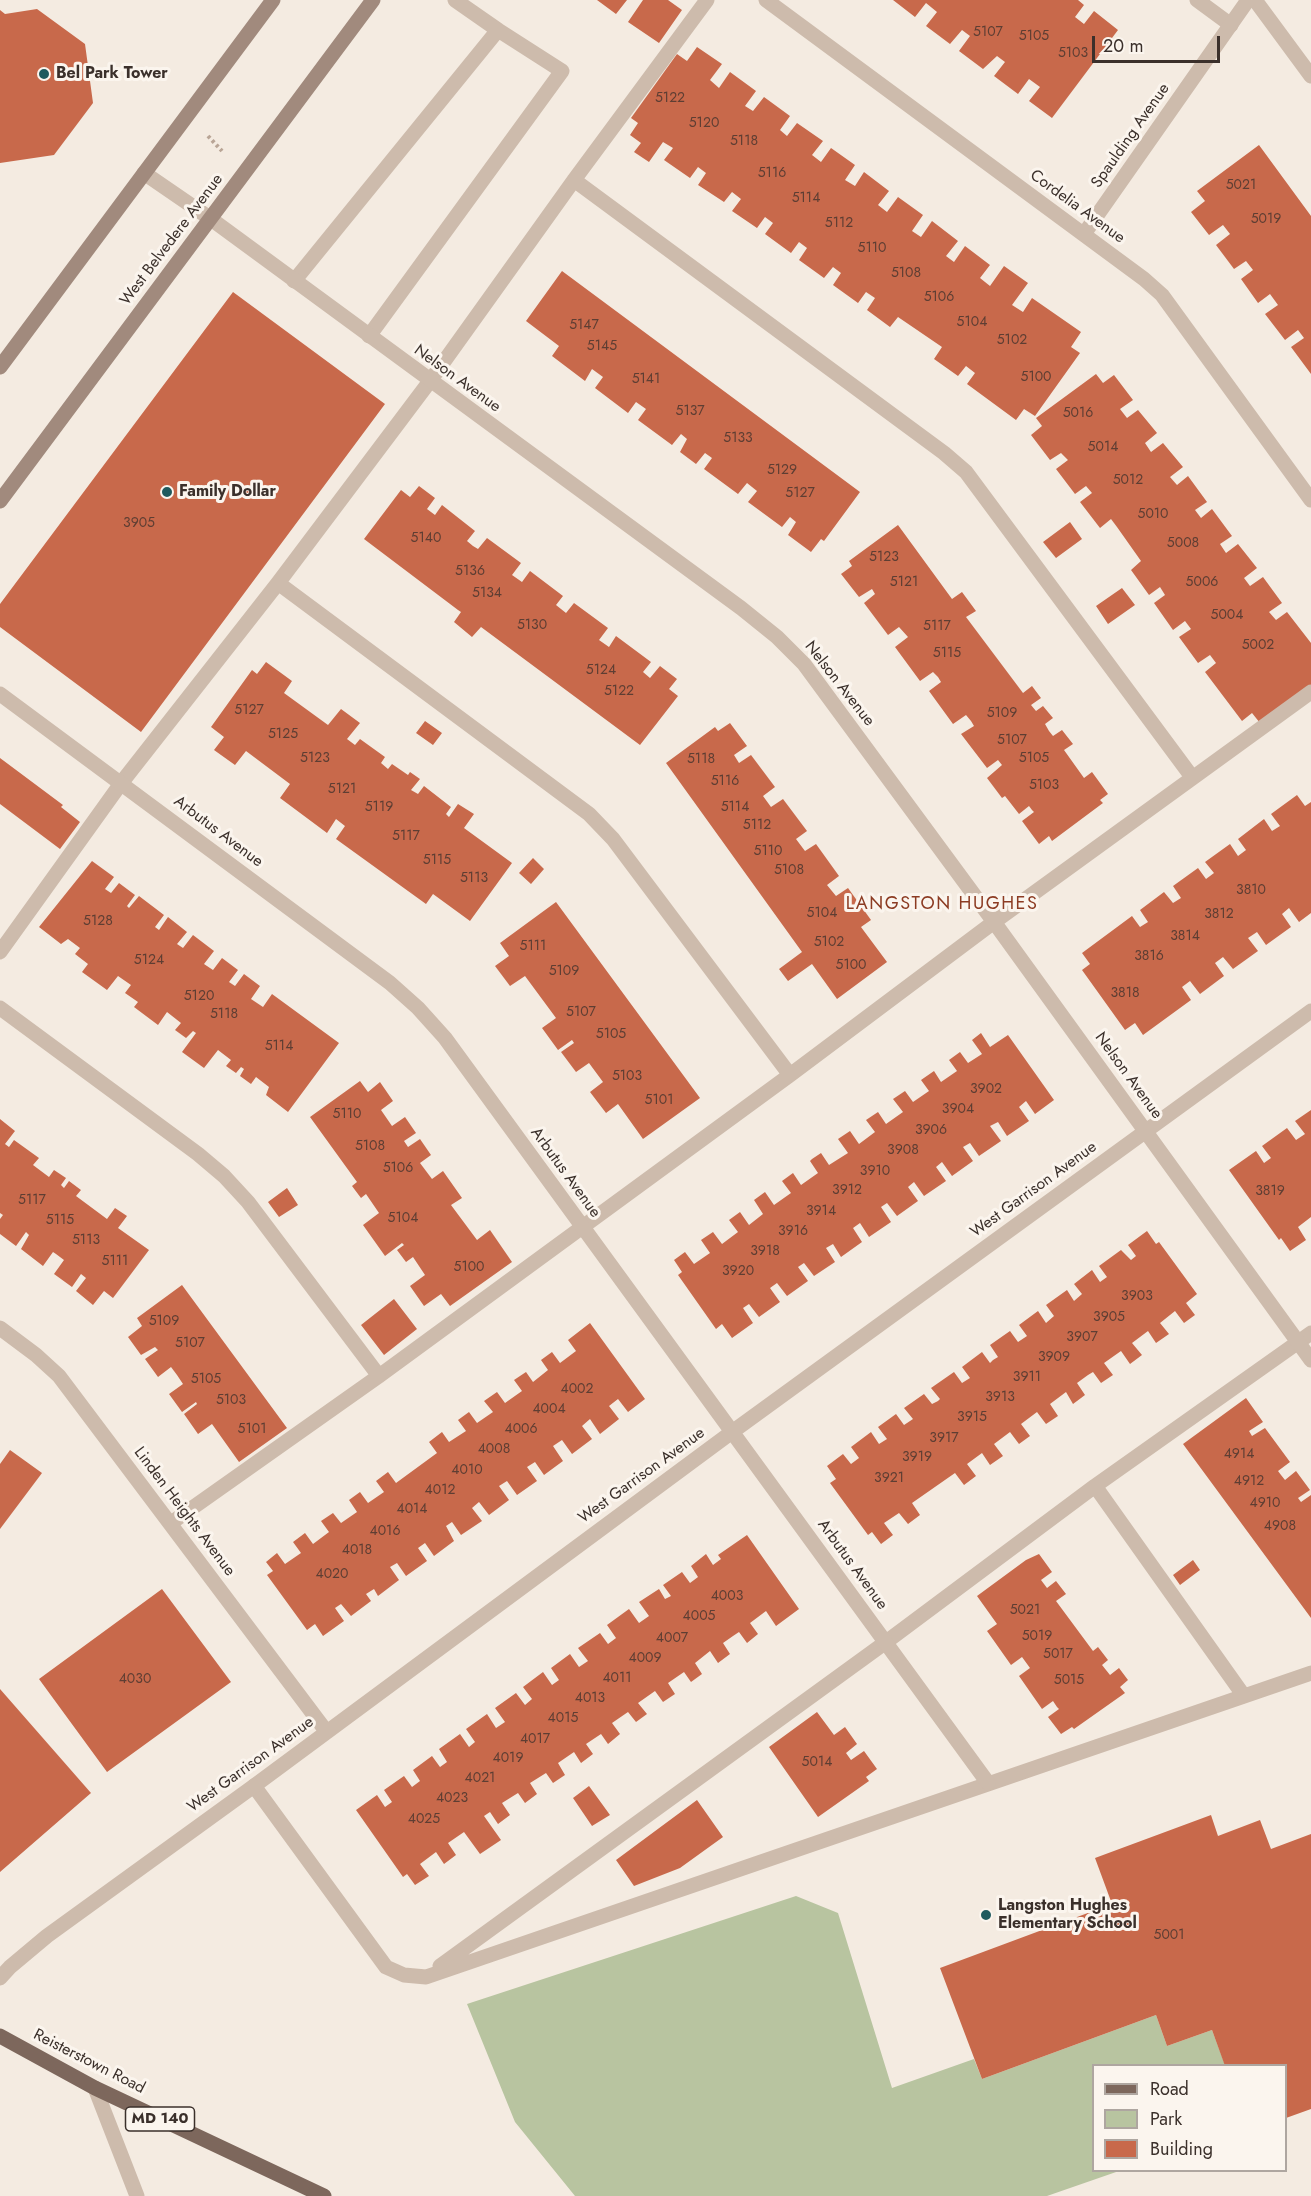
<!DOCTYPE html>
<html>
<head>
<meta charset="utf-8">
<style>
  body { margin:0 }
  #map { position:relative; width:1311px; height:2196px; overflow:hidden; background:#f4ebe1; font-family:Jost,sans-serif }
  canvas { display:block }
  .legend { position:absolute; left:1092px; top:2064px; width:195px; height:108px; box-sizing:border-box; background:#fbf5ee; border:2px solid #aea6a0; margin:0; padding:8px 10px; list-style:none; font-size:18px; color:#3b302b }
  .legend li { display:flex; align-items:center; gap:12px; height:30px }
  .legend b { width:30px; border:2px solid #aea6a0 }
  .scale { position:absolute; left:1092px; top:36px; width:128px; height:27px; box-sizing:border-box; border:3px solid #3b302b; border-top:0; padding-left:8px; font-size:18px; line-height:21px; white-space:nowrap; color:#3b302b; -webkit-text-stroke:4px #fbf5ee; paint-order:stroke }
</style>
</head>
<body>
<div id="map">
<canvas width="1311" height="2196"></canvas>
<ul class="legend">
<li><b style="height:8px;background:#7d675c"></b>Road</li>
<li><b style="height:16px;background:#b8c4a0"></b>Park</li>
<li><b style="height:16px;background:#c8694b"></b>Building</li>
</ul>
<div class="scale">20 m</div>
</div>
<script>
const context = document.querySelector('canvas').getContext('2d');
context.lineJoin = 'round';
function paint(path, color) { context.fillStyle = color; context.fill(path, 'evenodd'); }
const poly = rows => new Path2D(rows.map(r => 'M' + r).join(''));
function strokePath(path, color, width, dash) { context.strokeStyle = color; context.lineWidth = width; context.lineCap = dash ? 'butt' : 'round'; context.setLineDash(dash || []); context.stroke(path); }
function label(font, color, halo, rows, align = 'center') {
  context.font = font + ' Jost,sans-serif'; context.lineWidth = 6; context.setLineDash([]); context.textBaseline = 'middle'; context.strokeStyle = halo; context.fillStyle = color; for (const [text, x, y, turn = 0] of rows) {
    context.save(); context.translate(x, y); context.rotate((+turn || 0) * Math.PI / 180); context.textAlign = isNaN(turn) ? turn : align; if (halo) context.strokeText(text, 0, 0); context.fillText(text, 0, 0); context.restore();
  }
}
paint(poly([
  [796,1896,838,1913,892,2088,974,2059,982,2079,1156,2015,1167,2046,1212,2030,1225,2065,1094,2066,1094,2170,1119,2171,1047,2196,575,2196,515,2122,467,2004]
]), '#b8c4a0');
paint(poly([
  [597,0,627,0,616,14],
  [643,0,668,0,682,10,659,43,628,22],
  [893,0,1078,0,1084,5,1075,17,1084,24,1094,11,1118,30,1052,118,1029,101,1040,87,1029,79,1018,94,994,76,1005,62,997,56,983,69,959,51,970,36,962,30,950,44,926,26,937,12,926,3,915,17],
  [37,9,85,44,93,103,54,155,0,163,0,10,5,14],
  [697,47,722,64,710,80,719,88,730,72,756,91,745,106,753,111,764,97,790,116,780,130,787,136,797,123,823,141,812,155,821,162,831,148,855,165,845,180,855,186,864,172,889,191,878,205,887,212,898,197,923,215,912,231,921,237,932,221,958,241,946,256,954,262,965,246,990,265,980,278,990,286,1004,266,1028,283,1012,305,1023,312,1032,298,1081,332,1071,347,1080,353,1035,416,1024,409,1016,420,967,384,975,373,966,366,958,376,934,359,942,347,898,317,890,327,867,310,875,298,866,292,858,303,833,285,841,273,833,267,824,278,799,260,807,248,799,242,791,253,765,234,773,223,765,217,757,228,732,211,741,199,732,192,724,202,698,185,706,173,698,167,690,178,664,160,673,148,663,142,649,162,634,152,641,143,630,135,638,123,631,118,677,54,687,61],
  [1259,145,1311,216,1311,374,1291,347,1304,338,1298,330,1285,340,1265,314,1278,305,1270,294,1258,303,1241,279,1253,270,1246,261,1234,269,1216,245,1230,234,1223,225,1209,235,1191,212,1205,201,1197,191],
  [562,271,860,492,824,541,821,539,811,552,788,535,796,522,790,517,782,527,748,502,757,491,747,483,738,494,704,469,712,458,705,453,696,464,680,452,687,439,681,434,672,445,638,420,646,409,636,402,628,413,595,388,603,377,592,369,585,381,552,356,559,346,526,321],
  [233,292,385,404,141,732,0,627,0,604],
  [1096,374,1103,383,1114,375,1133,400,1120,409,1127,418,1138,410,1157,433,1145,443,1151,452,1163,443,1183,467,1170,477,1177,485,1188,476,1207,502,1195,510,1201,518,1212,509,1232,536,1220,544,1226,553,1238,544,1257,568,1244,578,1250,586,1263,577,1282,603,1269,612,1276,620,1287,612,1311,643,1311,685,1260,723,1252,713,1242,721,1205,672,1216,663,1210,655,1198,663,1179,637,1191,629,1185,621,1173,630,1154,603,1165,595,1160,587,1149,595,1131,570,1141,561,1117,527,1111,519,1100,528,1080,502,1092,493,1086,486,1075,494,1056,469,1068,460,1061,453,1050,460,1031,435,1042,426,1036,418],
  [419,486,435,498,427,509,435,515,442,505,475,531,467,541,473,546,478,549,487,538,521,563,512,575,522,582,530,571,563,596,556,605,566,613,574,603,608,628,599,640,609,647,616,636,651,662,643,672,650,678,660,666,677,679,669,689,678,696,640,745,481,627,472,637,454,622,461,612,458,610,364,539,401,490,410,497],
  [1070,522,1082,539,1056,558,1043,542],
  [898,525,952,599,962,592,976,611,966,617,1023,693,1032,686,1041,698,1031,705,1036,711,1043,706,1053,718,1045,724,1049,731,1053,736,1062,730,1073,744,1064,750,1084,778,1092,772,1108,794,1100,800,1103,803,1052,841,1049,836,1039,844,1022,821,1034,812,1032,810,1029,806,1019,814,1005,796,1002,798,987,778,1002,765,998,760,987,768,961,734,974,726,971,721,966,715,953,724,929,691,941,682,938,677,933,672,920,681,895,647,908,637,899,627,888,635,864,603,875,594,872,589,859,597,841,574,852,566,849,561],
  [1122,588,1135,605,1108,624,1096,606],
  [266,662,292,681,284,693,328,725,341,709,360,723,347,739,355,745,360,739,385,757,381,763,388,769,392,764,408,775,410,772,420,779,411,790,418,794,424,786,451,807,446,814,449,817,458,804,474,814,464,828,512,863,470,921,433,894,426,904,336,839,345,826,336,819,327,833,280,798,290,784,246,751,235,765,214,750,224,737,211,727,252,670,257,674],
  [425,721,442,733,433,745,416,733],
  [730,723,747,746,734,755,739,763,751,755,775,787,763,796,771,807,783,799,807,831,796,839,805,851,816,844,839,876,827,885,836,896,848,888,871,920,861,927,887,962,837,999,812,964,788,981,779,969,802,952,666,763,715,727,718,731],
  [0,758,63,805,61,807,80,822,60,849,0,804],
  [1297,795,1305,806,1311,802,1311,913,1299,922,1289,908,1282,914,1291,927,1266,945,1257,932,1248,938,1258,951,1233,969,1223,957,1215,963,1224,976,1200,994,1190,981,1182,987,1191,1000,1143,1035,1135,1023,1125,1030,1082,970,1090,964,1082,953,1132,916,1140,927,1148,922,1140,910,1164,892,1173,903,1181,898,1173,886,1198,868,1206,879,1214,873,1205,862,1230,844,1238,856,1246,850,1238,839,1264,819,1272,831,1280,826,1271,814],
  [533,858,544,869,531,884,519,873],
  [92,861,114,877,105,889,111,893,119,883,135,895,127,906,129,908,139,896,164,915,155,927,159,930,168,917,187,932,177,944,183,948,193,935,214,951,204,964,213,970,222,958,238,970,229,982,235,986,244,974,260,986,251,999,263,1007,272,994,339,1043,288,1112,266,1095,269,1087,256,1077,251,1084,240,1076,244,1069,241,1067,236,1073,226,1066,231,1060,218,1050,204,1068,182,1052,196,1033,193,1031,186,1038,175,1030,181,1023,167,1012,158,1025,134,1007,138,1002,125,993,131,985,118,976,107,990,82,972,88,964,75,954,80,948,68,939,61,944,39,927],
  [556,902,700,1098,643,1139,618,1104,606,1113,590,1092,603,1082,589,1063,576,1072,561,1052,574,1043,572,1040,558,1050,542,1028,556,1018,525,976,510,986,495,966,509,956,500,943],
  [981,1033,990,1047,1008,1035,1054,1100,1035,1114,1026,1101,1019,1107,1029,1121,1007,1136,998,1122,990,1126,1001,1141,979,1156,970,1143,963,1147,973,1161,952,1176,942,1162,936,1167,946,1181,924,1196,914,1182,908,1187,918,1201,897,1216,887,1203,881,1207,891,1222,869,1237,860,1223,853,1228,862,1242,841,1257,833,1244,826,1248,835,1262,814,1276,804,1263,798,1267,808,1281,787,1296,777,1283,770,1288,780,1302,759,1317,749,1304,743,1308,753,1323,732,1338,722,1324,716,1329,678,1275,682,1272,674,1260,685,1252,694,1264,710,1253,701,1240,713,1232,722,1244,738,1232,729,1220,740,1212,749,1225,763,1214,754,1200,765,1192,774,1205,791,1193,782,1181,793,1173,801,1185,818,1173,810,1161,812,1159,821,1153,829,1165,848,1153,838,1139,850,1131,859,1144,875,1132,866,1120,878,1112,886,1124,903,1112,893,1099,905,1091,913,1102,929,1091,921,1080,934,1071,941,1082,957,1071,949,1060,960,1052,968,1063,982,1054,972,1040],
  [360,1081,368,1092,380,1082,393,1101,381,1110,392,1126,405,1117,416,1133,404,1141,408,1147,420,1139,431,1155,420,1163,432,1179,443,1171,462,1198,451,1205,477,1240,490,1230,512,1262,450,1306,441,1294,424,1306,410,1286,425,1275,413,1257,406,1262,397,1250,404,1245,402,1243,385,1256,363,1225,379,1213,366,1194,361,1198,352,1186,357,1182,310,1117],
  [1311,1110,1311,1217,1298,1227,1306,1240,1290,1251,1281,1238,1279,1240,1229,1170,1256,1151,1264,1163,1271,1158,1262,1146,1287,1128,1296,1140,1305,1134,1295,1121],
  [0,1119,15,1131,5,1144,9,1147,14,1140,39,1158,33,1165,49,1177,54,1170,66,1178,61,1185,64,1188,69,1181,81,1190,76,1196,107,1219,115,1208,127,1216,118,1228,149,1250,113,1298,104,1291,93,1305,76,1291,86,1278,81,1274,72,1287,54,1274,64,1260,56,1254,53,1252,43,1266,21,1249,29,1235,26,1232,16,1246,0,1234,0,1219,3,1215,0,1213],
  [287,1188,298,1205,279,1217,268,1202],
  [1147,1231,1156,1244,1159,1242,1197,1294,1186,1303,1195,1315,1184,1323,1175,1311,1160,1323,1169,1334,1156,1343,1148,1331,1132,1343,1142,1355,1130,1364,1121,1351,1104,1363,1113,1375,1101,1383,1093,1372,1088,1375,1077,1383,1085,1395,1073,1404,1066,1392,1050,1404,1058,1416,1046,1424,1037,1412,1021,1424,1030,1436,1019,1444,1010,1432,994,1444,1003,1456,990,1465,982,1453,967,1464,976,1476,964,1485,955,1473,912,1503,920,1515,908,1524,899,1513,884,1523,893,1535,881,1544,872,1532,868,1535,830,1483,836,1479,827,1466,843,1454,851,1464,859,1458,851,1447,871,1432,879,1444,887,1439,878,1427,896,1414,904,1425,913,1419,904,1408,924,1394,932,1404,938,1401,940,1399,931,1388,954,1372,962,1383,970,1378,962,1367,982,1352,990,1363,993,1360,998,1357,990,1345,1010,1331,1018,1342,1027,1336,1019,1325,1038,1311,1046,1323,1054,1316,1046,1305,1067,1290,1074,1301,1082,1294,1074,1284,1092,1270,1100,1282,1107,1277,1099,1266,1121,1250,1131,1260,1136,1256,1128,1245],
  [182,1285,287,1428,239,1462,212,1424,198,1434,184,1414,197,1404,196,1402,182,1412,169,1394,183,1384,177,1375,171,1367,158,1377,145,1359,158,1350,155,1347,141,1355,128,1337,142,1326,137,1318],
  [394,1299,417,1329,384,1355,361,1325],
  [590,1323,645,1399,628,1412,618,1399,609,1406,619,1419,600,1434,590,1419,582,1426,592,1439,572,1454,562,1440,553,1446,563,1461,544,1475,535,1462,527,1467,537,1481,517,1495,507,1481,499,1486,509,1500,489,1515,479,1502,472,1508,482,1521,461,1535,452,1522,446,1526,454,1541,434,1556,425,1543,418,1548,427,1561,406,1576,397,1563,390,1567,399,1580,378,1596,374,1589,366,1594,371,1601,351,1616,341,1604,335,1608,344,1621,323,1636,315,1624,307,1630,267,1575,273,1571,266,1562,277,1553,285,1564,301,1553,293,1542,305,1533,313,1544,329,1532,321,1521,333,1513,341,1523,357,1512,349,1500,360,1492,368,1503,384,1492,376,1481,388,1472,396,1483,437,1453,429,1442,442,1432,449,1442,466,1431,458,1420,469,1412,477,1423,493,1412,484,1401,497,1392,505,1403,522,1391,514,1380,526,1372,533,1382,548,1370,541,1360,552,1352,560,1363,576,1351,568,1340],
  [1246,1398,1263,1422,1249,1431,1252,1436,1265,1428,1290,1462,1278,1471,1281,1475,1285,1480,1296,1471,1310,1490,1298,1498,1301,1502,1311,1495,1311,1618,1183,1444],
  [10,1450,42,1473,0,1529,0,1464],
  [747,1535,799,1609,776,1626,766,1611,750,1623,758,1634,747,1643,739,1632,733,1636,723,1643,730,1654,718,1663,710,1651,695,1663,702,1674,691,1682,684,1672,668,1683,675,1694,663,1702,655,1691,638,1703,647,1714,636,1722,628,1712,612,1723,620,1734,608,1744,601,1734,586,1744,593,1754,581,1763,574,1752,558,1763,565,1775,553,1783,546,1773,530,1783,537,1794,525,1803,518,1793,502,1803,510,1815,498,1824,490,1812,484,1816,501,1840,480,1854,464,1832,448,1843,456,1855,444,1864,436,1852,420,1864,429,1876,415,1885,407,1874,403,1877,356,1810,377,1795,385,1807,392,1802,384,1790,404,1776,412,1787,420,1781,413,1770,432,1756,440,1767,447,1762,439,1749,460,1734,469,1747,475,1742,466,1729,487,1714,496,1728,505,1722,495,1708,516,1693,525,1705,532,1699,523,1687,543,1672,552,1685,559,1680,551,1668,570,1654,579,1667,588,1661,578,1648,600,1633,608,1644,616,1638,607,1625,629,1609,639,1623,649,1616,639,1602,659,1589,665,1599,671,1596,663,1585,682,1572,690,1583,698,1577,691,1566,706,1554,713,1565,721,1559,718,1555],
  [1039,1554,1052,1572,1041,1580,1047,1588,1056,1581,1066,1594,1056,1601,1093,1651,1098,1647,1108,1660,1102,1665,1110,1675,1119,1668,1128,1680,1120,1687,1125,1693,1074,1729,1072,1727,1061,1734,1048,1717,1059,1709,1057,1707,1053,1701,1042,1709,1019,1676,1030,1668,1022,1657,1011,1665,987,1631,997,1624,977,1596,1026,1560],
  [1193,1560,1200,1570,1180,1585,1173,1575],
  [162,1589,231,1682,107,1772,39,1679],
  [0,1689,91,1793,0,1872],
  [817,1712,834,1735,845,1727,857,1744,846,1753,851,1760,864,1751,877,1769,866,1777,869,1781,818,1817,769,1747],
  [589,1786,610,1815,592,1826,573,1798],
  [697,1800,723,1837,680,1868,634,1886,616,1860],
  [1211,1815,1218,1836,1260,1820,1271,1849,1311,1834,1311,2109,1286,2118,1286,2066,1225,2066,1212,2030,1167,2046,1156,2015,982,2079,940,1968,1112,1904,1095,1858]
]), '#c8694b');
strokePath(poly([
  [208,136,222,151]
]), '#b9a596', 4, [3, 3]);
strokePath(poly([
  [1197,0,1231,25],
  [1255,0,1311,76],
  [574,180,944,453,966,472,1192,777],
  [294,281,498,30,455,0],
  [369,336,562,71,498,30],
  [278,583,589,814,613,839,790,1075],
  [0,952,122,782,278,583,430,381,574,180,707,0],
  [0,1008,198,1154,224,1176,248,1202,379,1376],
  [1095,1486,1244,1696],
  [171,1523,379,1376,790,1075,994,922,1311,692],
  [254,1786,386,1967,404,1975,426,1977,1311,1673],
  [440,1966,886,1642,1095,1486,1311,1333],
  [95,2088,137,2196]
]), '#cdbbac', 15);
strokePath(poly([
  [766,0,1144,279,1162,295,1311,500],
  [144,173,211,219,741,608,777,637,804,664,994,922,1311,1360],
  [1084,234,1248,0],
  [0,694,390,983,418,1008,445,1038,988,1783],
  [0,1328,36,1355,59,1376,326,1731],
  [0,1978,10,1967,47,1936,254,1786,732,1432,1311,1011]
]), '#cdbbac', 15);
strokePath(poly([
  [0,367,273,0],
  [0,501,373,0]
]), '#a18a7d', 15);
strokePath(poly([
  [0,2036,95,2088,324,2196]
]), '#7d675c', 15);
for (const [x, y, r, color] of [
  [44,74,6,"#1f5a5e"],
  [167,492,6,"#1f5a5e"],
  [986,1915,6,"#1f5a5e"]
]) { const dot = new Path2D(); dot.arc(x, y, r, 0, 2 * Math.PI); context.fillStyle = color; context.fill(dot); strokePath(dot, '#fbf5ee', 2); }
label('14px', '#5e3e33', null, [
  ["5107",988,33],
  ["5105",1034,37],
  ["5103",1073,54],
  ["5122",670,99],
  ["5120",704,124],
  ["5118",744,142],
  ["5116",772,174],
  ["5021",1241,186],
  ["5114",806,199],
  ["5019",1266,220],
  ["5112",839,224],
  ["5110",872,249],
  ["5108",906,274],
  ["5106",939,298],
  ["5104",972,323],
  ["5147",584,326],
  ["5102",1012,341],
  ["5145",602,347],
  ["5100",1036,378],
  ["5141",646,380],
  ["5137",690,412],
  ["5016",1078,414],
  ["5133",738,439],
  ["5014",1103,448],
  ["5129",782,471],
  ["5012",1128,481],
  ["5127",800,494],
  ["5010",1153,515],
  ["3905",139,524],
  ["5140",426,539],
  ["5008",1183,544],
  ["5123",884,558],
  ["5136",470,572],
  ["5121",904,583],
  ["5006",1202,583],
  ["5134",487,594],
  ["5004",1227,616],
  ["5130",532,626],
  ["5117",937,627],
  ["5002",1258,646],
  ["5115",947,654],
  ["5124",601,671],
  ["5122",619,692],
  ["5127",249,711],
  ["5109",1002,714],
  ["5125",283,735],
  ["5107",1012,741],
  ["5123",315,759],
  ["5105",1034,759],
  ["5118",701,760],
  ["5116",725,782],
  ["5103",1044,786],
  ["5121",342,790],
  ["5119",379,808],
  ["5114",735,808],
  ["5112",757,826],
  ["5117",406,837],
  ["5110",768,852],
  ["5115",437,861],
  ["5108",789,871],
  ["5113",474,879],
  ["3810",1251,891],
  ["5104",822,914],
  ["3812",1219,915],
  ["5128",98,922],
  ["3814",1185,937],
  ["5102",829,943],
  ["5111",533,947],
  ["3816",1149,957],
  ["5124",149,961],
  ["5100",851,966],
  ["5109",564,972],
  ["3818",1125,994],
  ["5120",199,997],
  ["5107",581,1013],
  ["5118",224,1015],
  ["5105",611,1035],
  ["5114",279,1047],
  ["5103",627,1077],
  ["3902",986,1090],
  ["5101",659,1101],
  ["3904",958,1110],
  ["5110",347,1115],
  ["3906",931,1131],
  ["5108",370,1147],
  ["3908",903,1151],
  ["5106",398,1169],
  ["3910",875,1172],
  ["3912",847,1191],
  ["3819",1270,1192],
  ["5117",32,1201],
  ["3914",821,1212],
  ["5104",403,1219],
  ["5115",60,1221],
  ["3916",793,1232],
  ["5113",86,1241],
  ["3918",765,1252],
  ["5111",115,1262],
  ["5100",469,1268],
  ["3920",738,1272],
  ["3903",1137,1297],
  ["3905",1109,1318],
  ["5109",164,1322],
  ["3907",1082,1338],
  ["5107",190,1344],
  ["3909",1054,1358],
  ["3911",1027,1378],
  ["5105",206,1380],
  ["4002",577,1390],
  ["3913",1000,1398],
  ["5103",231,1401],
  ["4004",549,1410],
  ["3915",972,1418],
  ["5101",252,1430],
  ["4006",521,1430],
  ["3917",944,1439],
  ["4008",494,1450],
  ["4914",1239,1455],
  ["3919",917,1458],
  ["4010",467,1471],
  ["3921",889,1479],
  ["4912",1249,1482],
  ["4012",440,1491],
  ["4910",1265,1504],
  ["4014",412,1510],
  ["4908",1280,1527],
  ["4016",385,1532],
  ["4018",357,1551],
  ["4020",332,1575],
  ["4003",727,1597],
  ["5021",1025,1611],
  ["4005",699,1617],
  ["5019",1037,1637],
  ["4007",672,1639],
  ["5017",1058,1655],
  ["4009",645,1659],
  ["4011",617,1679],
  ["4030",135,1680],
  ["5015",1069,1681],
  ["4013",590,1699],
  ["4015",563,1719],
  ["4017",535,1740],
  ["4019",508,1759],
  ["5014",817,1763],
  ["4021",480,1779],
  ["4023",452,1799],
  ["4025",424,1820],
  ["5001",1169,1936]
]);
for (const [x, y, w] of [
  [160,2119,69]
]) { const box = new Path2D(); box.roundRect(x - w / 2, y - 12, w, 24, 4.5); context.fillStyle = '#fbf5ee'; context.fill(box); strokePath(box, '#3b302b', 1.5); }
label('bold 15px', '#3b302b', null, [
  ["MD 140",160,2119]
]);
label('bold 16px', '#3b302b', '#fbf5ee', [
  ["Bel Park Tower",56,74],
  ["Family Dollar",179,492],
  ["Langston Hughes",998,1906],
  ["Elementary School",998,1924]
], 'left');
label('16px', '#3b302b', '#fbf5ee', [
  ["Spaulding Avenue",1131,136,-55],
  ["Cordelia Avenue",1077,207,36],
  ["West Belvedere Avenue",172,240,-53],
  ["Nelson Avenue",457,379,36],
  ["Nelson Avenue",839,684,52],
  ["Arbutus Avenue",218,832,37],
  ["Nelson Avenue",1128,1076,54],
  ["Arbutus Avenue",565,1173,54],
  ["West Garrison Avenue",1034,1190,-36],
  ["West Garrison Avenue",642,1476,-36],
  ["Linden Heights Avenue",184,1512,53],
  ["Arbutus Avenue",852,1565,54],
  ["West Garrison Avenue",251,1765,-36],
  ["Reisterstown Road",89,2062,27]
]);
context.letterSpacing = '1.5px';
label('18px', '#8c3b22', '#fbf5ee', [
  ["LANGSTON HUGHES",942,905]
]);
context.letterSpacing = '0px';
</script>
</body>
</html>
